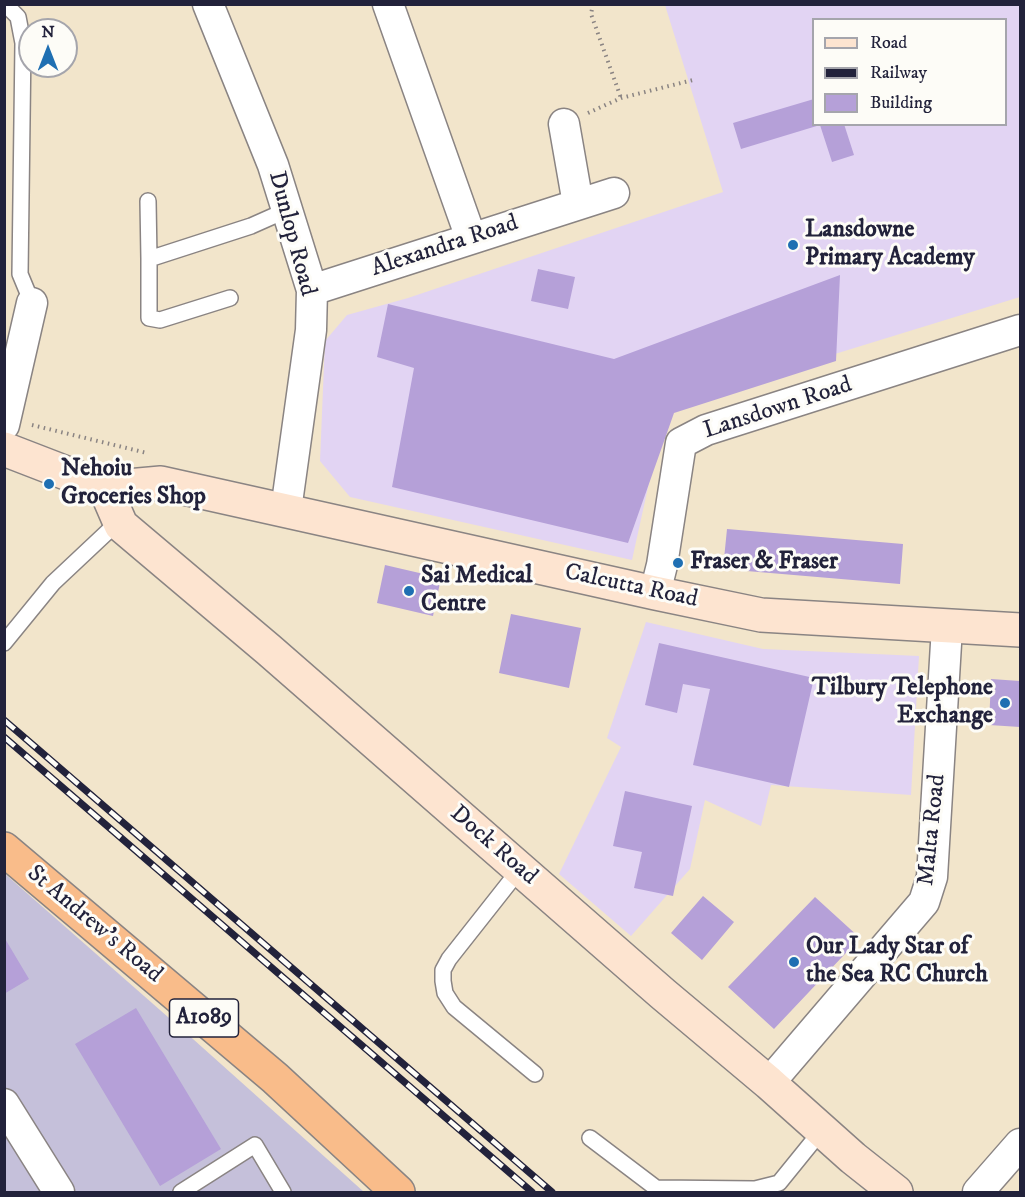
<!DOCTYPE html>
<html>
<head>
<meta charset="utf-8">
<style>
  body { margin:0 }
  #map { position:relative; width:1025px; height:1197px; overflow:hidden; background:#f2e5cb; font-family:"IM FELL DW Pica",serif }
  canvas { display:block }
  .frame { position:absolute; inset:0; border:6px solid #22223b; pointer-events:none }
  .legend { position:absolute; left:812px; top:18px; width:195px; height:108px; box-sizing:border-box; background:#fdfcf7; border:2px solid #a5a5ac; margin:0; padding:8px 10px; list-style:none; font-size:18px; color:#22223b }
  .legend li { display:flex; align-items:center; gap:12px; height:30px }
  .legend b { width:30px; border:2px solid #a5a5ac }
  .north { position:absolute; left:18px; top:18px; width:60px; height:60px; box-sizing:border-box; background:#fdfcf7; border:2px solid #a5a5ac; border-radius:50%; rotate:0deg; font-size:16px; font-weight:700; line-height:24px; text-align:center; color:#22223b }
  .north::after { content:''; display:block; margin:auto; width:21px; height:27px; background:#1f6fb2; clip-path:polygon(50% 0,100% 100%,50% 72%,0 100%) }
</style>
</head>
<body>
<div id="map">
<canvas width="1025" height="1197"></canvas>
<div class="frame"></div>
<ul class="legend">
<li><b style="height:8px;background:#fde4d0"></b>Road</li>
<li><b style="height:8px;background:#22223b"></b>Railway</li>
<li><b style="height:16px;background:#b5a0d8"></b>Building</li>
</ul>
<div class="north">N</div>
</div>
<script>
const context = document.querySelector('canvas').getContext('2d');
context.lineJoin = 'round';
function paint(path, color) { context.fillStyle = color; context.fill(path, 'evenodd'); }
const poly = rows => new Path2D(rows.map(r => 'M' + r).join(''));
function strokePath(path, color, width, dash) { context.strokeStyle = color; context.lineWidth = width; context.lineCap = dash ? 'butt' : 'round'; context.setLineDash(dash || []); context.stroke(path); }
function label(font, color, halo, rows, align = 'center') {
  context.font = font + ' "IM FELL DW Pica",serif'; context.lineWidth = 6; context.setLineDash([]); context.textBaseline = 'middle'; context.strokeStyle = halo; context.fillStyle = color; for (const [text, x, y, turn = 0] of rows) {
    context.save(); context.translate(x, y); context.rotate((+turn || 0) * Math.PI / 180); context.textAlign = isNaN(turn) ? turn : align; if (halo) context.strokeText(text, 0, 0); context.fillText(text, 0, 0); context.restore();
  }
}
paint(poly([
  [665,5,1020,5,1020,297,666,406,632,560,350,497,320,461,325,341,347,315,408,298,723,192],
  [814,20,1006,20,1006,124,814,124],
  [646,622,763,649,919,656,911,795,771,785,761,826,705,800,690,869,631,936,559,874,621,747,607,738]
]), '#e2d4f3');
paint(poly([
  [4,873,193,1039,364,1192,5,1192]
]), '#c5c0da');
paint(poly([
  [814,99,814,124,844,124,854,155,832,162,820,125,741,149,733,123],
  [538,269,575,277,568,309,531,301],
  [840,275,836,361,674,413,628,543,392,487,414,368,377,357,388,304,614,359],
  [727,529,903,544,900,584,723,569],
  [385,565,441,578,433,616,377,603],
  [511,614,581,628,569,688,499,673],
  [659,643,814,678,789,787,693,765,710,689,683,684,677,713,645,705],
  [991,679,1020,681,1020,727,989,725],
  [625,791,692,806,673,896,634,888,642,852,613,846],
  [703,896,734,922,702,960,671,933],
  [815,897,860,938,774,1029,728,987],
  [4,937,29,979,4,994],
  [136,1008,221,1149,160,1186,75,1044]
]), '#b5a0d8');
const lane = poly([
  [5,4,18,17,23,43,20,274,32,303],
  [148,201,149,259],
  [230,298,160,320,149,318,149,259,251,226,287,210],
  [4,643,53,583,119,521],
  [520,869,449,959,443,970,443,981,445,993,454,1007,535,1074],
  [590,1138,656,1188,755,1189,779,1183,822,1130],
  [181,1192,255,1145,283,1192]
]);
const street = poly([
  [208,4,273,165,312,290,311,330,286,510],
  [388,4,471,238],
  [564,124,578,204],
  [312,290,614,193],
  [4,425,32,303],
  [655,593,662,565,681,443,706,430,1020,330],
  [769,1083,924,902,932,877,947,627],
  [4,1104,59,1192],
  [978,1192,1020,1144]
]);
const secondary = poly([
  [4,449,105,488,161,483,655,593,761,615,1020,630],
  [105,488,121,525,269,650,663,994,769,1083,853,1158,896,1192]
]);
const highway = poly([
  [4,849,275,1078,398,1192]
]);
strokePath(lane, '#8a8483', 18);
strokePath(street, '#8a8483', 33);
strokePath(secondary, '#8a8483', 36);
strokePath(highway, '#8a8483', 36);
strokePath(poly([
  [593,4,591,14,621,98],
  [588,113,621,98,693,80],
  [32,425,147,453]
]), '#8a8483', 4, [1.5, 4.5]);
strokePath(lane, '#fff', 15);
strokePath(street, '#fff', 30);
strokePath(secondary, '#fde4d0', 33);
strokePath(highway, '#f9bc8a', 33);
const rail = poly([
  [4,720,552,1192],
  [4,737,532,1192]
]);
strokePath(rail, '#22223b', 7);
strokePath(rail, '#fdfcf7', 4.5, [14]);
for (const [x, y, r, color] of [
  [793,245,6,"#1f6fb2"],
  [49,484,6,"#1f6fb2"],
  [678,563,6,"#1f6fb2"],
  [409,591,6,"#1f6fb2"],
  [1005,703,6,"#1f6fb2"],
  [794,962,6,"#1f6fb2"]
]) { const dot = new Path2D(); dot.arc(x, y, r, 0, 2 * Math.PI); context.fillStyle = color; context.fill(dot); strokePath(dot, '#fdfcf7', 2); }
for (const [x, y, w] of [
  [204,1018,69]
]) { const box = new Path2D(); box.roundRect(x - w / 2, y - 19, w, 38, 4.5); context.fillStyle = '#fdfcf7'; context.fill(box); strokePath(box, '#22223b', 1.5); }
label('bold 22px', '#22223b', null, [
  ["A1089",204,1018]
]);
label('bold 24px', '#22223b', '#fdfcf7', [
  ["Lansdowne",805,231],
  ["Primary Academy",805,259],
  ["Nehoiu",61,470],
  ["Groceries Shop",61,498],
  ["Fraser & Fraser",690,563],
  ["Sai Medical",421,577],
  ["Centre",421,605],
  ["Tilbury Telephone",993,689,"right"],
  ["Exchange",993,717,"right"],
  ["Our Lady Star of",806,948],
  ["the Sea RC Church",806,976]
], 'left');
label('24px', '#22223b', '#fdfcf7', [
  ["Dunlop Road",291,234,75],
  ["Alexandra Road",445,247,-18],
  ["Lansdown Road",778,409,-18],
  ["Calcutta Road",631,587,12],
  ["Malta Road",933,830,-84],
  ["Dock Road",493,846,41],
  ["St Andrew's Road",94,925,40]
]);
</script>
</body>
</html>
